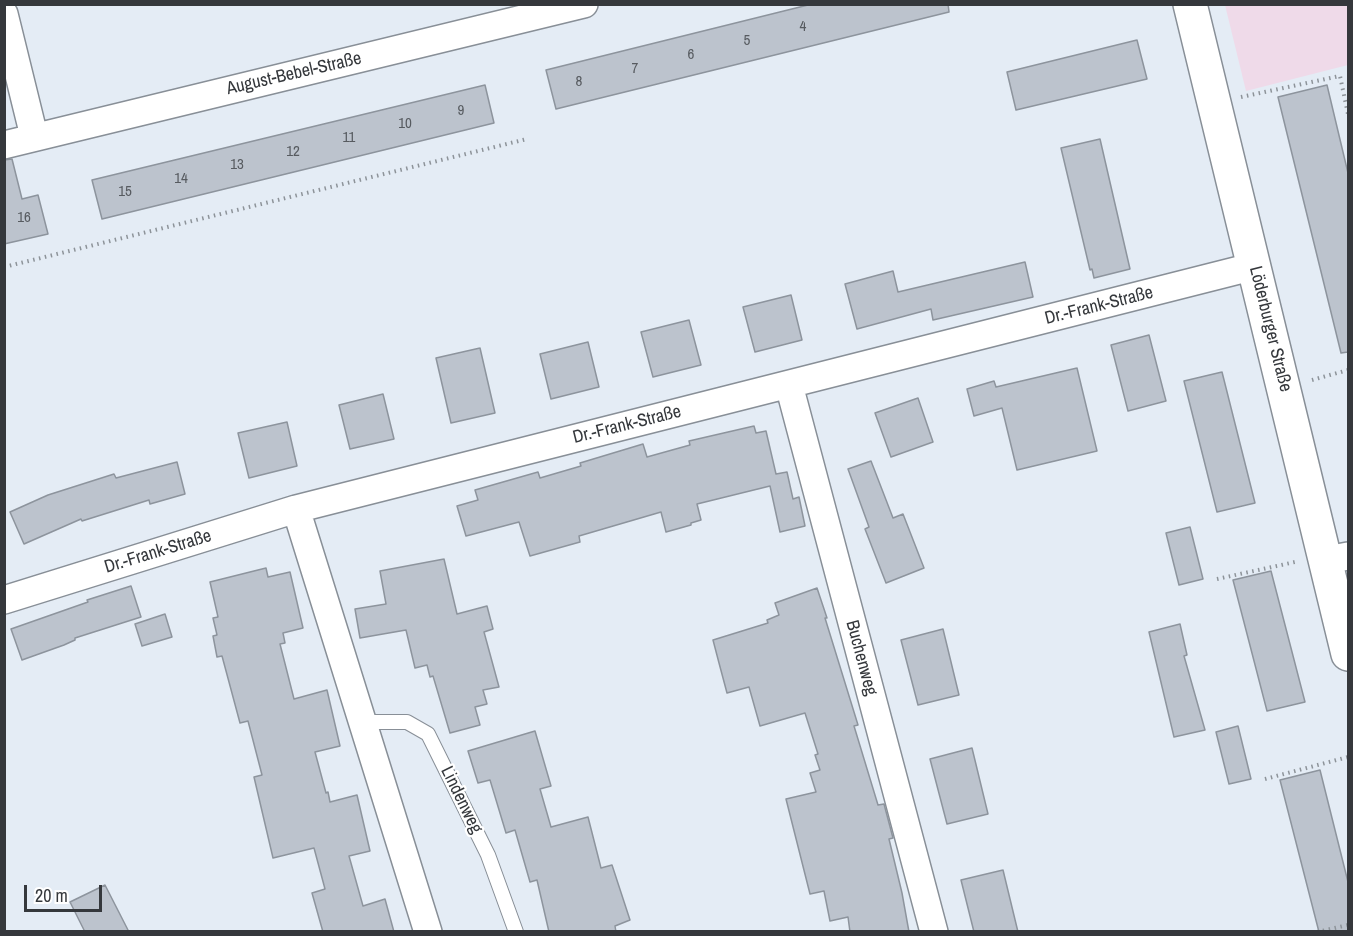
<!DOCTYPE html>
<html>
<head>
<meta charset="utf-8">
<style>
  body { margin:0 }
  #map { position:relative; width:1353px; height:936px; overflow:hidden; background:#e4ecf5; font-family:"Archivo Narrow",sans-serif }
  canvas { display:block }
  .frame { position:absolute; inset:0; border:6px solid #35383c; pointer-events:none }
  .scale { position:absolute; left:24px; top:885px; width:78px; height:27px; box-sizing:border-box; border:3px solid #35383c; border-top:0; padding-left:8px; font-size:18px; line-height:21px; white-space:nowrap; color:#35383c; -webkit-text-stroke:4px #fff; paint-order:stroke }
</style>
</head>
<body>
<div id="map">
<canvas width="1353" height="936"></canvas>
<div class="frame"></div>
<div class="scale">20 m</div>
</div>
<script>
const context = document.querySelector('canvas').getContext('2d');
context.lineJoin = 'round';
function paint(path, color) { context.fillStyle = color; context.fill(path, 'evenodd'); }
const poly = rows => new Path2D(rows.map(r => 'M' + r).join(''));
function strokePath(path, color, width, dash) { context.strokeStyle = color; context.lineWidth = width; context.lineCap = dash ? 'butt' : 'round'; context.setLineDash(dash || []); context.stroke(path); }
function label(font, color, halo, rows, align = 'center') {
  context.font = font + ' "Archivo Narrow",sans-serif'; context.lineWidth = 4.5; context.setLineDash([]); context.textBaseline = 'middle'; context.strokeStyle = halo; context.fillStyle = color; for (const [text, x, y, turn = 0] of rows) {
    context.save(); context.translate(x, y); context.rotate((+turn || 0) * Math.PI / 180); context.textAlign = isNaN(turn) ? turn : align; if (halo) context.strokeText(text, 0, 0); context.fillText(text, 0, 0); context.restore();
  }
}
paint(poly([
  [1225,5,1348,5,1348,65,1246,91]
]), '#efdae9');
const building = poly([
  [812,4,948,4,949,12,556,109,546,70,812,4],
  [1137,40,1147,79,1016,110,1007,72,1137,40],
  [485,85,494,123,102,219,92,180,485,85],
  [1327,85,1348,173,1348,352,1341,353,1278,97,1327,85],
  [1100,139,1130,269,1094,278,1092,269,1090,270,1061,148,1100,139],
  [12,159,22,199,38,195,48,234,4,244,4,160,12,159],
  [1025,262,1033,297,933,320,931,309,857,329,845,284,893,271,898,292,1025,262],
  [791,295,802,340,755,352,743,307,791,295],
  [689,320,701,365,653,377,641,332,689,320],
  [1149,335,1166,401,1128,411,1111,345,1149,335],
  [588,342,599,387,551,399,540,354,588,342],
  [480,348,495,413,451,423,436,358,480,348],
  [1077,368,1097,451,1017,470,1002,408,974,416,967,389,994,381,996,387,1077,368],
  [1222,372,1255,503,1217,512,1184,381,1222,372],
  [383,394,394,439,350,449,339,405,383,394],
  [918,398,933,442,891,457,875,413,918,398],
  [287,422,297,466,249,478,238,433,287,422],
  [754,426,756,433,766,431,776,474,787,472,793,499,799,497,805,526,780,532,770,486,697,504,701,520,691,523,691,525,666,532,661,512,579,536,580,542,530,556,519,522,466,536,457,506,478,500,475,490,538,472,540,478,581,466,580,463,643,444,647,457,690,445,689,441,754,426],
  [871,461,893,518,903,514,924,568,886,583,865,529,869,527,848,469,871,461],
  [177,462,185,494,150,504,149,500,82,521,81,519,24,544,10,512,48,495,114,474,116,478,177,462],
  [1190,527,1203,579,1179,585,1166,533,1190,527],
  [444,559,457,614,487,606,493,629,484,632,499,687,483,690,487,704,475,707,480,725,450,733,433,676,430,677,427,665,415,668,406,630,360,638,355,609,386,604,380,571,444,559],
  [266,568,268,577,290,572,303,628,283,633,285,643,280,644,294,699,327,690,340,746,315,752,326,793,328,792,330,802,357,795,370,851,349,856,363,906,385,899,394,932,323,932,312,893,325,889,314,848,273,858,254,777,262,775,248,721,240,723,222,656,217,657,213,636,217,635,213,618,218,617,210,582,266,568],
  [1271,571,1305,702,1267,711,1233,580,1271,571],
  [131,586,141,617,75,638,75,640,64,645,22,660,11,629,88,602,87,600,131,586],
  [817,588,827,618,825,618,858,725,854,726,878,805,884,804,893,838,889,839,902,893,909,932,850,932,848,917,830,921,824,891,810,894,786,799,816,792,810,773,820,770,815,755,818,754,805,713,760,726,749,687,727,693,719,663,713,640,768,623,767,620,779,615,775,603,817,588],
  [165,614,172,637,142,646,135,624,165,614],
  [1180,624,1187,655,1184,656,1205,730,1174,737,1149,632,1180,624],
  [943,629,959,695,918,705,901,640,943,629],
  [1238,726,1251,779,1229,784,1216,732,1238,726],
  [535,731,551,786,540,789,551,827,588,817,601,868,612,865,630,920,615,926,616,932,549,932,537,880,530,882,515,830,506,833,490,780,478,783,468,751,535,731],
  [972,748,988,814,947,824,930,759,972,748],
  [1320,770,1348,882,1348,932,1319,932,1280,780,1320,770],
  [1003,870,1018,932,974,932,961,880,1003,870],
  [105,885,129,932,85,932,70,902,105,885]
]);
paint(building, '#bcc3cd');
strokePath(building, '#8d949d', 1.5);
const service = poly([
  [363,722,407,722,428,734,488,855,516,932]
]);
const minor = poly([
  [4,14,34,136],
  [4,145,584,4],
  [789,385,934,932],
  [296,509,428,932],
  [1327,560,1348,556],
  [4,600,296,509,1255,266]
]);
const tertiary = poly([
  [1190,4,1348,654]
]);
strokePath(service, '#888f97', 16);
strokePath(minor, '#888f97', 30);
strokePath(tertiary, '#888f97', 36);
strokePath(poly([
  [1241,97,1340,76,1348,114],
  [4,267,527,139],
  [1312,380,1348,370],
  [1217,579,1295,562],
  [1265,779,1348,757],
  [1317,932,1348,925]
]), '#8d9399', 4, [1.5, 4.5]);
strokePath(service, '#fff', 14);
strokePath(minor, '#fff', 27);
strokePath(tertiary, '#fff', 33);
label('15px', '#575b60', null, [
  ["4",803,27],
  ["5",747,41],
  ["6",691,55],
  ["7",635,69],
  ["8",579,82],
  ["9",461,111],
  ["10",405,124],
  ["11",349,138],
  ["12",293,152],
  ["13",237,165],
  ["14",181,179],
  ["15",125,192],
  ["16",24,218]
]);
label('18px', '#35383c', '#fff', [
  ["August-Bebel-Straße",294,74,-13],
  ["Dr.-Frank-Straße",1099,306,-14],
  ["Löderburger Straße",1270,329,76],
  ["Dr.-Frank-Straße",627,425,-14],
  ["Dr.-Frank-Straße",158,552,-17],
  ["Buchenweg",861,658,75],
  ["Lindenweg",461,800,64]
]);
</script>
</body>
</html>
